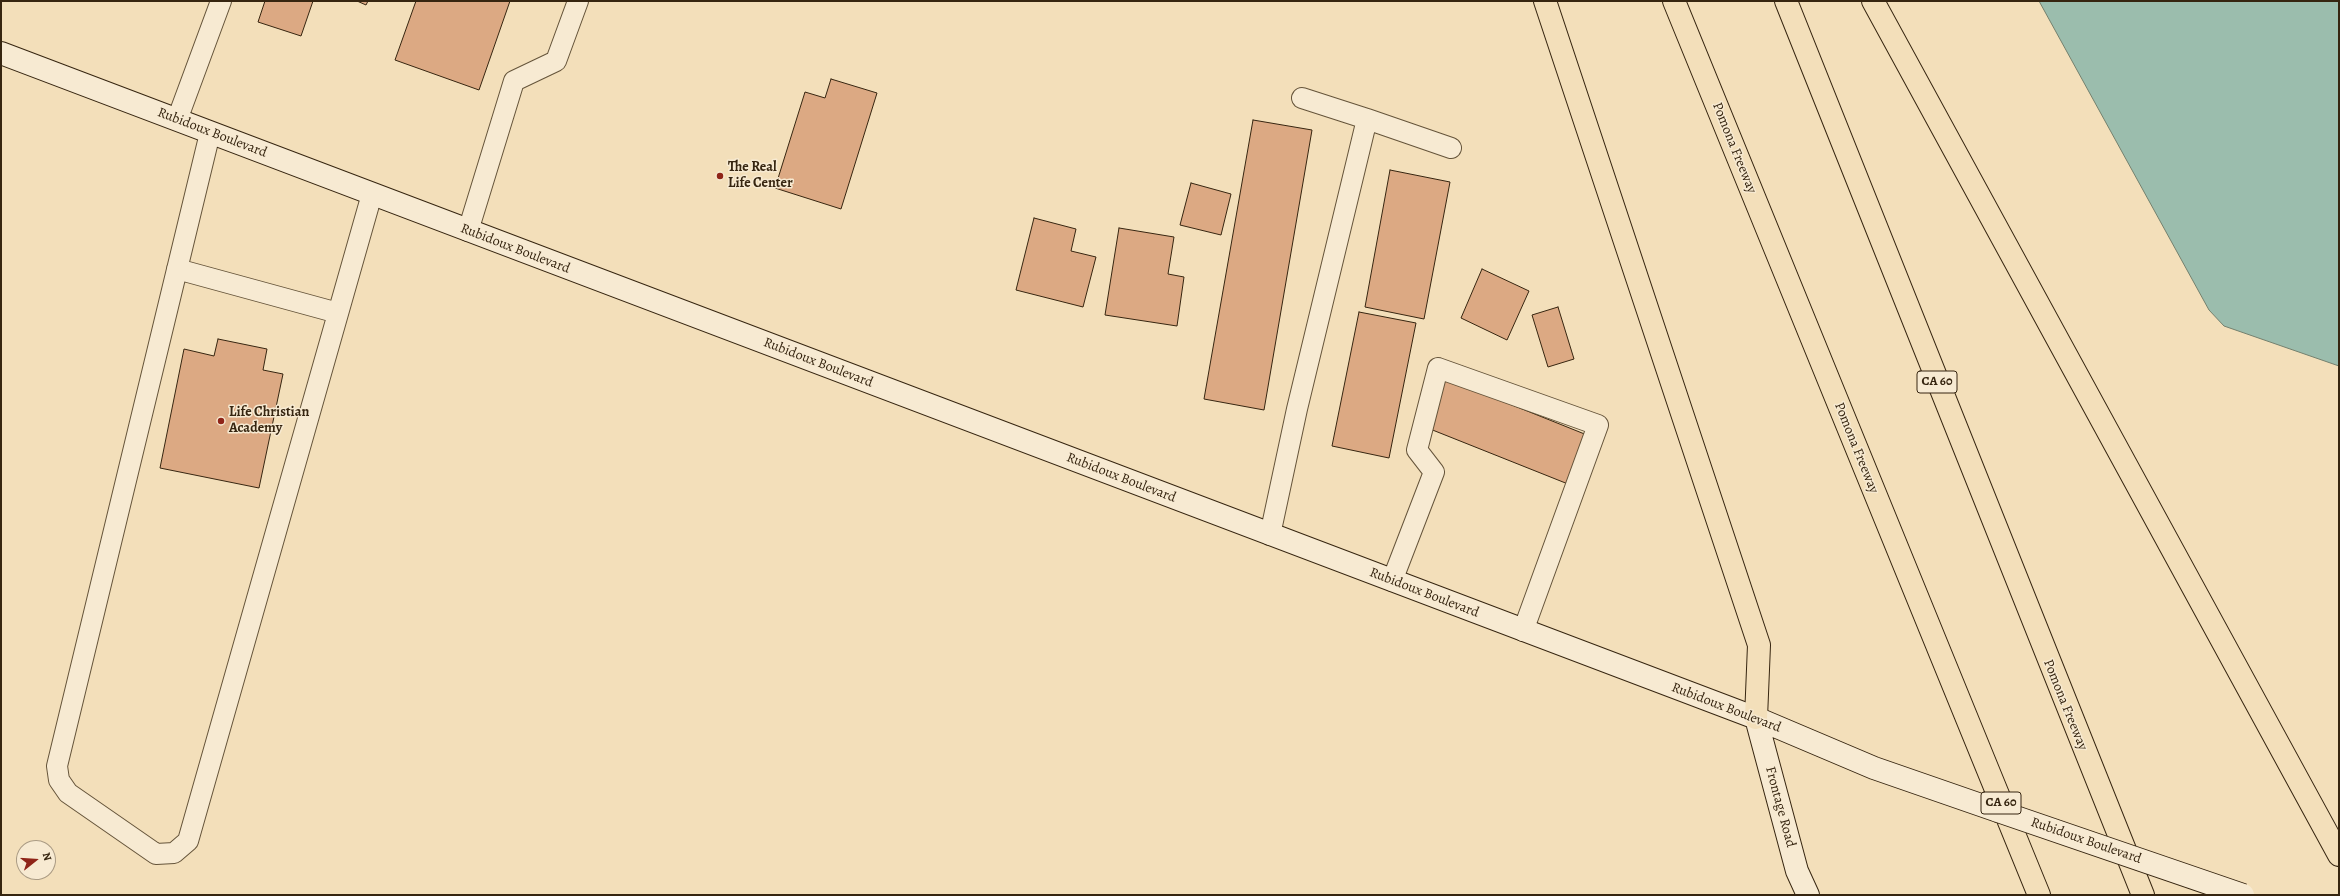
<!DOCTYPE html>
<html>
<head>
<meta charset="utf-8">
<style>
  body { margin:0 }
  #map { position:relative; width:2340px; height:896px; overflow:hidden; background:#f3dfba; font-family:Alegreya,serif }
  canvas { display:block }
  .frame { position:absolute; inset:0; border:2px solid #362510; pointer-events:none }
  .north { position:absolute; left:16px; top:840px; width:40px; height:40px; box-sizing:border-box; background:#f7ead2; border:1px solid #aa9b84; border-radius:50%; rotate:73deg; font-size:11px; font-weight:700; line-height:16px; text-align:center; color:#362510 }
  .north::after { content:''; display:block; margin:auto; width:14px; height:18px; background:#8f2418; clip-path:polygon(50% 0,100% 100%,50% 72%,0 100%) }
</style>
</head>
<body>
<div id="map">
<canvas width="2340" height="896"></canvas>
<div class="frame"></div>
<div class="north">N</div>
</div>
<script>
const context = document.querySelector('canvas').getContext('2d');
context.lineJoin = 'round';
function paint(path, color) { context.fillStyle = color; context.fill(path, 'evenodd'); }
const poly = rows => new Path2D(rows.map(r => 'M' + r).join(''));
function strokePath(path, color, width, dash) { context.strokeStyle = color; context.lineWidth = width; context.lineCap = dash ? 'butt' : 'round'; context.setLineDash(dash || []); context.stroke(path); }
function label(font, color, halo, rows, align = 'center') {
  context.font = font + ' Alegreya,serif'; context.lineWidth = 3; context.setLineDash([]); context.textBaseline = 'middle'; context.strokeStyle = halo; context.fillStyle = color; for (const [text, x, y, turn = 0] of rows) {
    context.save(); context.translate(x, y); context.rotate((+turn || 0) * Math.PI / 180); context.textAlign = isNaN(turn) ? turn : align; if (halo) context.strokeText(text, 0, 0); context.fillText(text, 0, 0); context.restore();
  }
}
const water = poly([
  [2039,1,2339,1,2339,366,2224,326,2209,310,2039,1]
]);
paint(water, '#9bbdad');
strokePath(water, '#73806e', 1);
const building = poly([
  [265,1,313,1,301,36,258,22,265,1],
  [357,1,368,1,366,5,357,1],
  [416,1,510,1,479,90,395,60,416,1],
  [831,79,877,93,841,209,775,188,805,92,825,98,831,79],
  [1253,120,1312,130,1264,410,1204,399,1253,120],
  [1390,170,1450,182,1424,319,1365,307,1390,170],
  [1191,183,1231,194,1221,235,1180,225,1191,183],
  [1034,218,1076,229,1071,251,1096,257,1083,307,1016,290,1034,218],
  [1119,228,1174,237,1168,274,1184,277,1177,326,1105,315,1119,228],
  [1482,269,1529,291,1507,340,1461,318,1482,269],
  [1558,307,1574,359,1548,367,1532,315,1558,307],
  [1359,312,1416,323,1389,458,1332,446,1359,312],
  [218,339,267,349,263,370,283,374,259,488,160,468,184,349,214,356,218,339],
  [1445,378,1587,435,1568,484,1425,427,1445,378]
]);
paint(building, '#dca983');
strokePath(building, '#362510', 1);
const lane = poly([
  [1302,98,1367,119],
  [177,120,221,1],
  [210,133,57,766,59,780,68,793,156,854,174,853,188,841,372,194],
  [468,231,514,81,556,61,578,1],
  [177,269,338,313],
  [1270,535,1297,409,1367,119,1451,148],
  [1392,581,1434,472,1417,450,1438,368,1598,425,1523,631]
]);
const secondary = poly([
  [1,53,1756,718,1874,768,1998,811],
  [1756,718,1797,871,1808,895]
]);
const highway = poly([
  [1545,1,1759,645,1756,718],
  [1674,1,2039,895],
  [1786,1,2143,895],
  [1873,1,2339,855]
]);
strokePath(lane, '#65543a', 22);
strokePath(secondary, '#362510', 24);
strokePath(highway, '#362510', 24);
strokePath(lane, '#f7ead2', 20);
strokePath(secondary, '#f7ead2', 22);
strokePath(highway, '#f3dfba', 22);
const secondaryBridge = poly([
  [1998,811,2243,895]
]);
strokePath(secondaryBridge, '#362510', 24, []);
strokePath(secondaryBridge, '#f7ead2', 22);
for (const [x, y, r, color] of [
  [720,176,4,"#8f2418"],
  [221,421,4,"#8f2418"]
]) { const dot = new Path2D(); dot.arc(x, y, r, 0, 2 * Math.PI); context.fillStyle = color; context.fill(dot); strokePath(dot, '#f7ead2', 1.5); }
for (const [x, y, w] of [
  [1937,382,40],
  [2001,803,40]
]) { const box = new Path2D(); box.roundRect(x - w / 2, y - 11, w, 22, 3); context.fillStyle = '#f7ead2'; context.fill(box); strokePath(box, '#362510', 1); }
label('bold 13px', '#362510', null, [
  ["CA 60",1937,382],
  ["CA 60",2001,803]
]);
label('14px', '#362510', '#f7ead2', [
  ["Rubidoux Boulevard",212,133,21],
  ["Pomona Freeway",1734,148,68],
  ["Rubidoux Boulevard",515,249,21],
  ["Rubidoux Boulevard",818,363,21],
  ["Pomona Freeway",1856,448,68],
  ["Rubidoux Boulevard",1121,478,21],
  ["Rubidoux Boulevard",1424,593,21],
  ["Pomona Freeway",2065,705,68],
  ["Rubidoux Boulevard",1726,708,21],
  ["Frontage Road",1780,807,75],
  ["Rubidoux Boulevard",2086,841,19]
]);
label('bold 14px', '#362510', '#f7ead2', [
  ["The Real",728,168],
  ["Life Center",728,184],
  ["Life Christian",229,413],
  ["Academy",229,429]
], 'left');
</script>
</body>
</html>
